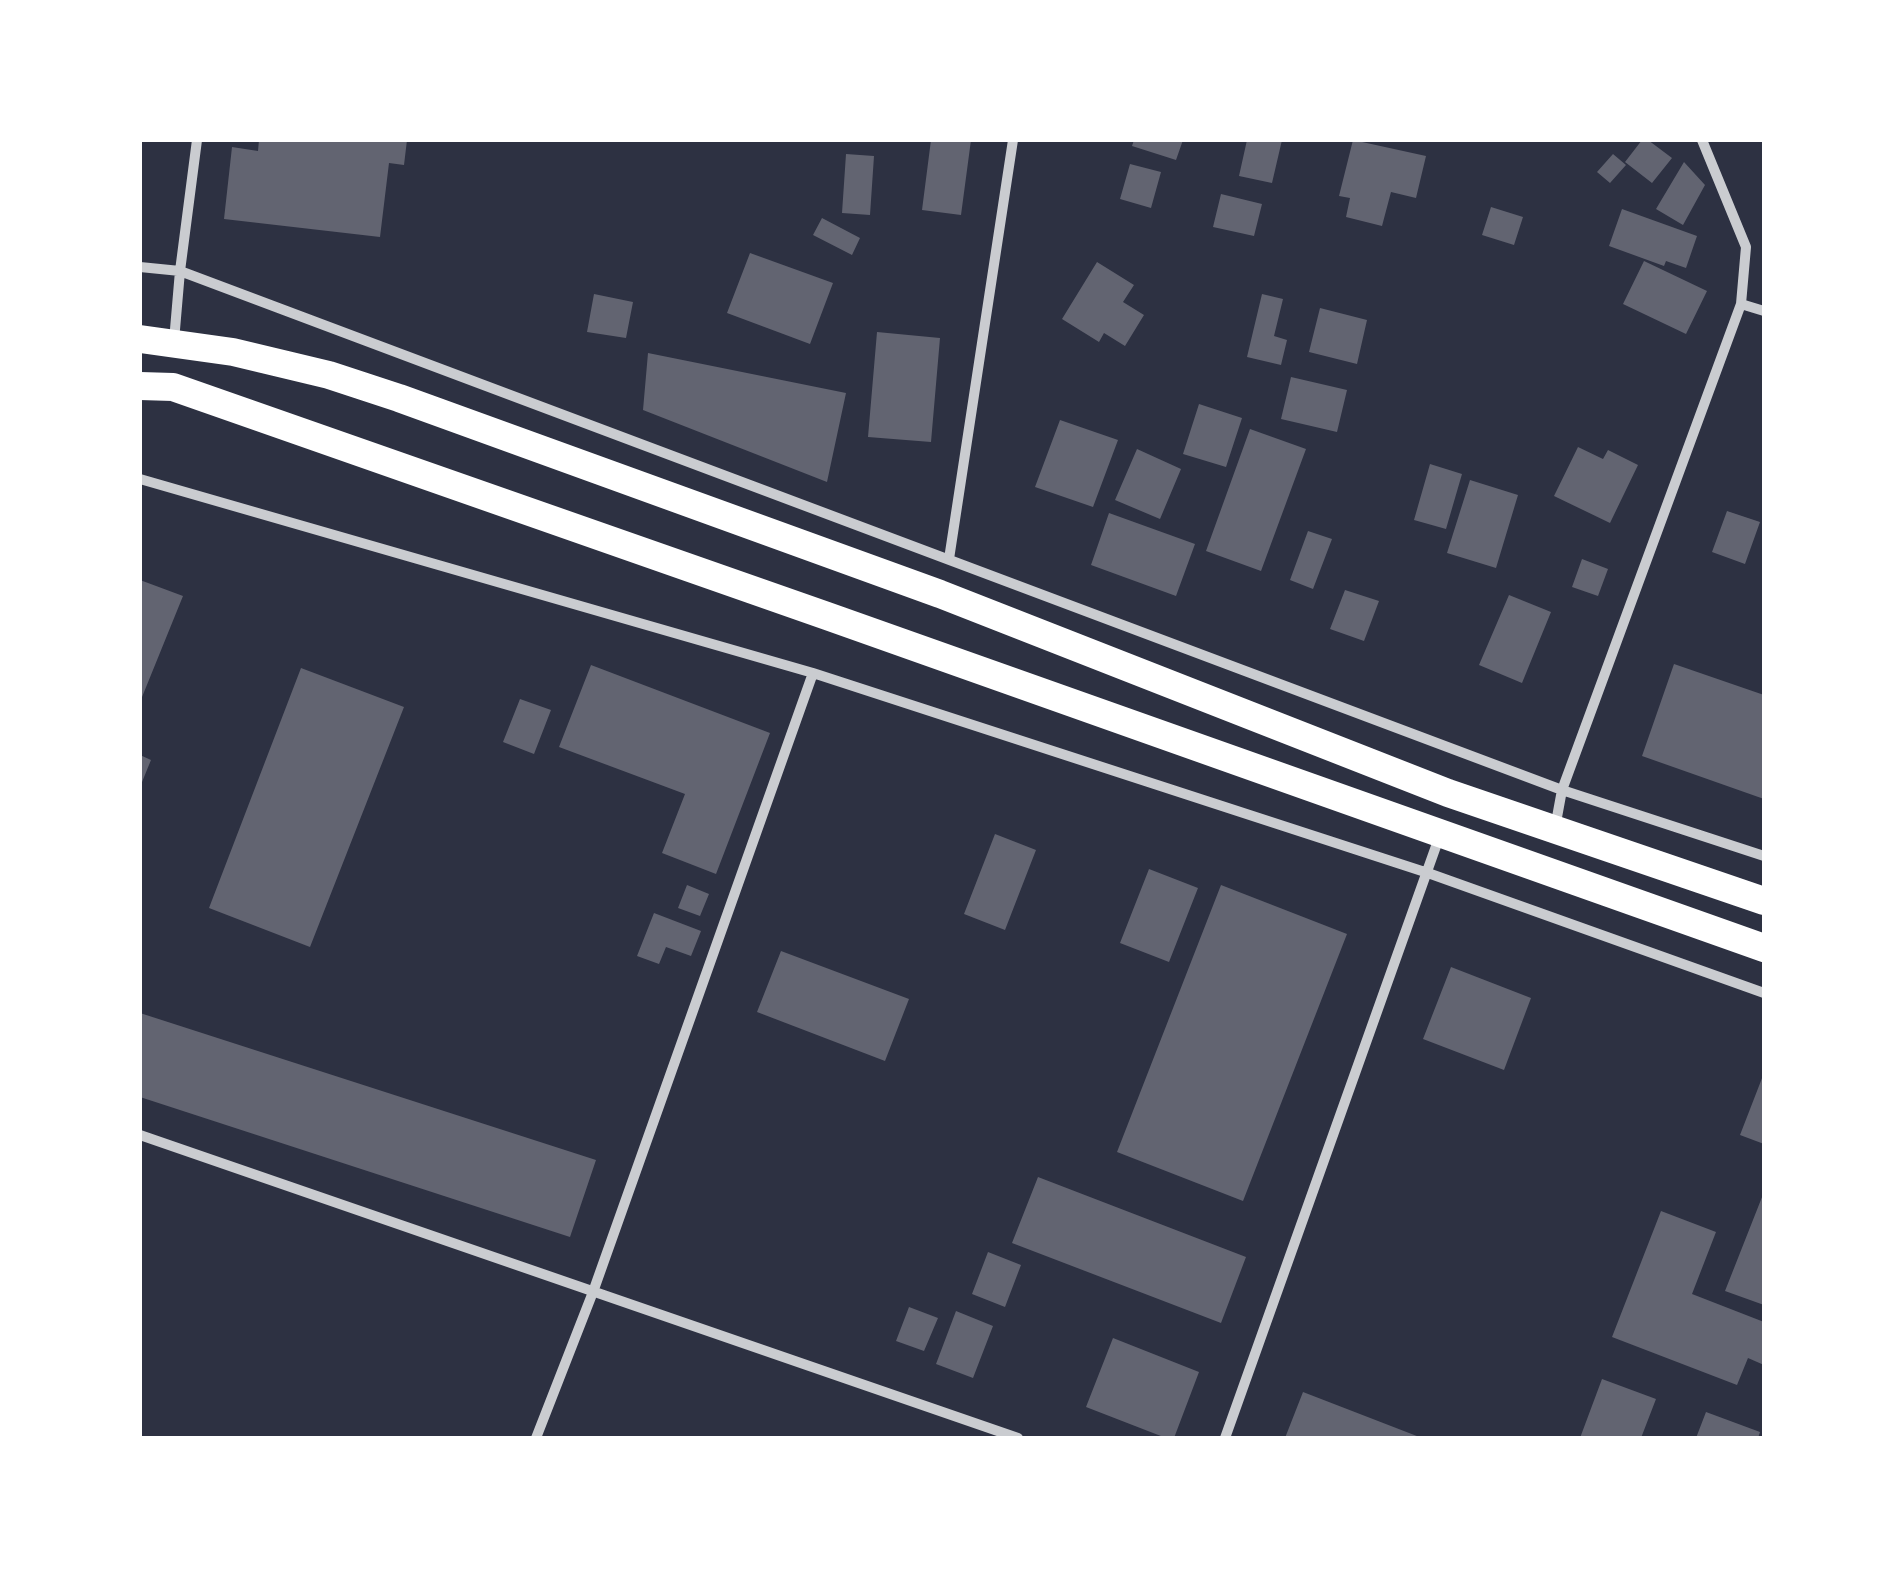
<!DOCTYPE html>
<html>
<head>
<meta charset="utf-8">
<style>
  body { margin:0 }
  #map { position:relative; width:1904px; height:1578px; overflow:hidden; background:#2d3142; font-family:Lato,sans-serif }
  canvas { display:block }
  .frame { position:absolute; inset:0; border:142px solid #fff; pointer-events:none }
</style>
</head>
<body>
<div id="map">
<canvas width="1904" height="1578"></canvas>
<div class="frame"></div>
</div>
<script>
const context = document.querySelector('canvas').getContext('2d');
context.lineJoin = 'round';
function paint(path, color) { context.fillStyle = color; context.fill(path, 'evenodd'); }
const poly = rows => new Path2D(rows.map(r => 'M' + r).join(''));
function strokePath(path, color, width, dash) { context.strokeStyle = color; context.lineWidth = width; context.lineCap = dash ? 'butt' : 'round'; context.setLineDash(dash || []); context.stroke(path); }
paint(poly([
  [259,140,407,140,404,165,389,163,380,237,224,219,232,147,258,151],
  [931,140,971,140,961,215,922,210],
  [1134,140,1183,140,1176,160,1132,146],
  [1247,140,1282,140,1272,183,1239,176],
  [1353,140,1426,156,1416,198,1391,192,1382,226,1346,217,1350,198,1339,196],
  [1642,140,1648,140,1672,158,1652,183,1625,162],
  [846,154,874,156,870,215,842,213],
  [1613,154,1626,165,1610,183,1597,172],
  [1684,162,1705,185,1683,225,1656,209],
  [1130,164,1161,172,1151,208,1120,199],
  [1221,194,1262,204,1254,236,1213,227],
  [1491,207,1523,217,1514,245,1482,235],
  [1622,209,1697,236,1686,268,1666,261,1664,266,1609,246],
  [822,218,860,238,852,255,813,235],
  [750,253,833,283,810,344,727,313],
  [1644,261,1707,291,1686,334,1623,304],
  [1097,262,1134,285,1123,302,1144,315,1125,346,1104,333,1099,342,1062,319],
  [594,294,633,302,626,338,587,332],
  [1262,294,1283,299,1274,336,1287,340,1281,365,1247,357],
  [1320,308,1367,320,1357,364,1309,352],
  [877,332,940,338,931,442,868,437],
  [648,353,846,393,827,482,643,410],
  [1291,377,1347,390,1337,432,1281,419],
  [1199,404,1242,418,1226,467,1183,454],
  [1060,420,1118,440,1093,507,1035,487],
  [1250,429,1306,449,1261,571,1206,551],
  [1578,447,1603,459,1608,450,1638,465,1610,523,1554,496],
  [1137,449,1181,469,1160,519,1115,500],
  [1430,464,1462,474,1446,529,1414,520],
  [1470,480,1518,495,1496,568,1447,553],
  [1727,511,1760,522,1745,564,1712,552],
  [1109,513,1195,544,1176,596,1091,565],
  [1308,531,1332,539,1313,589,1290,580],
  [1582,559,1608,569,1598,596,1572,587],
  [140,580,183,596,140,702],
  [1345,590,1379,601,1364,641,1330,629],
  [1509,595,1551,612,1522,683,1479,665],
  [1674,664,1764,695,1764,799,1642,756],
  [591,665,770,733,716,874,662,853,685,794,559,747],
  [301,668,404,707,310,947,209,908],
  [520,699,551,710,534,754,503,742],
  [140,755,151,760,140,787],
  [995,834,1036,850,1005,930,964,914],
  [1149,869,1198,888,1169,962,1120,943],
  [687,885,709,894,700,916,678,908],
  [1221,885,1347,934,1243,1201,1117,1152],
  [654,913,701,931,691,956,666,947,659,964,637,956],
  [781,951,909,999,885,1061,757,1012],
  [1451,967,1531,998,1504,1070,1423,1039],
  [140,1013,596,1160,570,1237,140,1097],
  [1764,1073,1764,1144,1740,1135],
  [1038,1177,1246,1257,1221,1323,1012,1243],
  [1764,1192,1764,1305,1725,1291],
  [1661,1211,1716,1232,1692,1294,1764,1322,1764,1365,1748,1358,1737,1385,1612,1337],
  [988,1252,1021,1265,1005,1307,972,1294],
  [909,1307,938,1318,924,1351,896,1341],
  [956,1311,993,1326,973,1378,936,1364],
  [1113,1338,1199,1372,1174,1438,1166,1438,1086,1407],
  [1602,1379,1656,1399,1641,1438,1580,1438],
  [1303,1392,1422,1438,1285,1438],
  [1706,1412,1760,1432,1758,1438,1696,1438]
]), '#626471');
strokePath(poly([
  [140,267,180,271,1562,790,1764,856],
  [1741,304,1764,311],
  [174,341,180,271,197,140],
  [140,479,813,673,1428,873,1764,993],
  [949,559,1013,140],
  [1555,828,1562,790,1741,304,1746,247,1702,140],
  [140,1135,1018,1438],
  [536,1438,593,1292,813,673],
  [1225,1438,1440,835]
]), '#caccd0', 10);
strokePath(poly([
  [140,339,233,352,329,375,399,398,940,594,1448,793,1764,901],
  [140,386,173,387,827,616,1764,948]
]), '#fff', 28);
</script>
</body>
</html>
